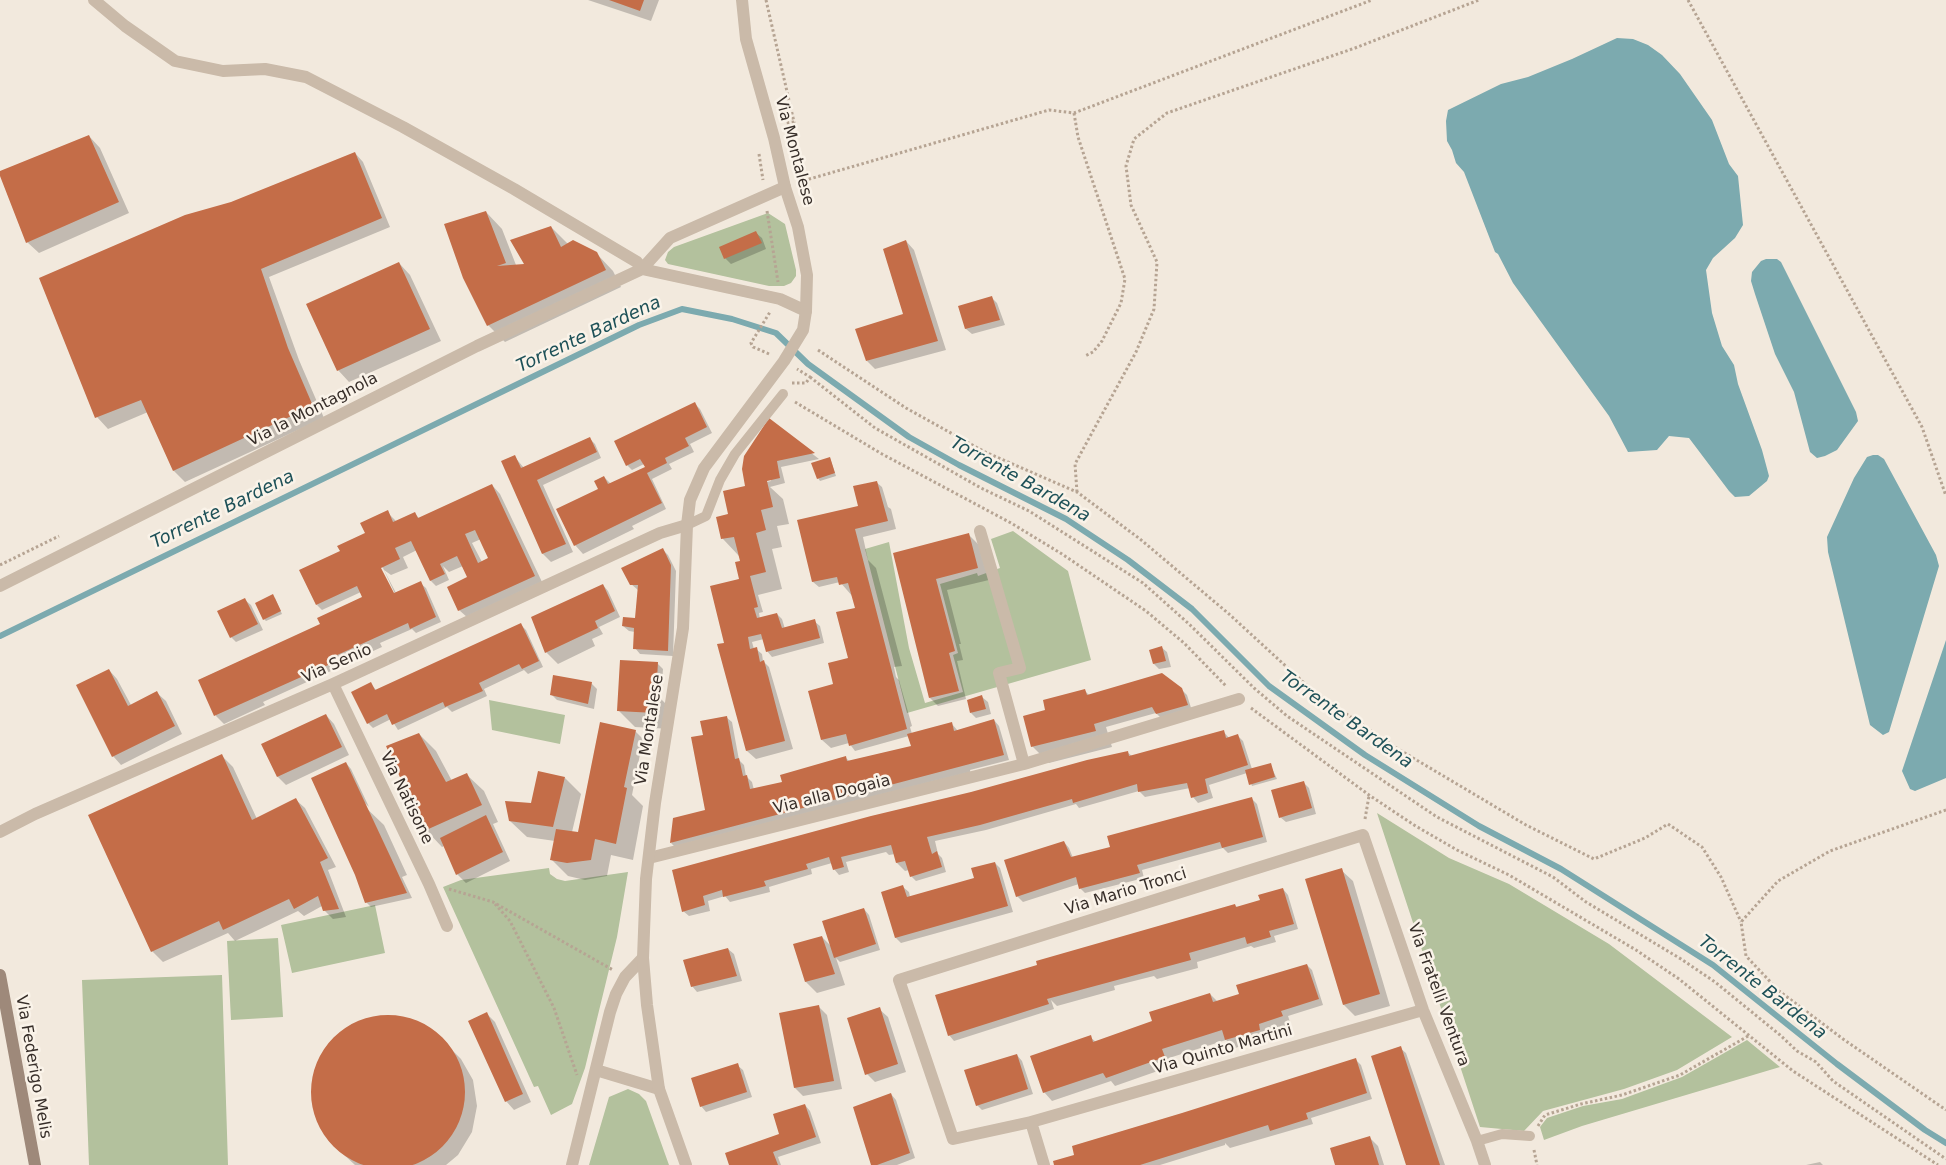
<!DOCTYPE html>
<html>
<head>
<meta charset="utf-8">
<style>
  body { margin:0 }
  canvas { display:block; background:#f2e9dd }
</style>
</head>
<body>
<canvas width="1946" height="1165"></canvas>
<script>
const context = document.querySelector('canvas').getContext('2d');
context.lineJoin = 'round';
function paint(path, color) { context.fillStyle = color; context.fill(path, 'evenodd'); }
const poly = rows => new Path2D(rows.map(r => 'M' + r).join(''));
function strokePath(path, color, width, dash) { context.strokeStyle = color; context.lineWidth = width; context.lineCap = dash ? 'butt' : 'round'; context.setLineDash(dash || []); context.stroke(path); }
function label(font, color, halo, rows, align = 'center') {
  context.font = font + ' "DejaVu Sans",sans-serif'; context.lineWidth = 5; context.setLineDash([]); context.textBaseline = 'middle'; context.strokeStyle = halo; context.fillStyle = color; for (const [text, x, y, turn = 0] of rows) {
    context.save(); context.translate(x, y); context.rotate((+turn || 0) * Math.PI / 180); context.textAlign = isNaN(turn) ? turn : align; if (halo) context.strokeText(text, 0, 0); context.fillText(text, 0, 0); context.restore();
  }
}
paint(poly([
  [768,213,785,224,796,270,796,276,791,283,784,286,769,286,668,264,665,260,668,252,674,247],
  [1013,531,1068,571,1091,660,907,713,865,549,889,542,909,648,925,703,963,692,953,655,958,653,940,584,977,573,978,576,1000,568,991,539],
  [489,700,565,715,560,744,492,730],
  [1377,813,1449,858,1509,884,1609,944,1732,1037,1677,1070,1624,1089,1543,1111,1524,1131,1480,1127],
  [549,868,550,874,557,879,565,881,628,872,617,937,585,1068,572,1104,551,1115,538,1086,534,1087,443,887,461,880],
  [375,905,385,953,292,973,281,925],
  [278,938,283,1017,231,1020,227,941],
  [222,975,228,1165,89,1165,82,980],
  [1747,1040,1780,1067,1582,1126,1544,1140,1540,1127,1547,1118,1583,1106,1622,1099,1682,1077],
  [628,1089,639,1094,646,1101,669,1165,589,1165,609,1097]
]), '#b3c19d');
paint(poly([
  [1617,38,1633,39,1648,45,1662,55,1680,74,1712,120,1729,164,1738,176,1743,225,1735,238,1713,258,1706,270,1712,313,1722,346,1734,365,1738,384,1762,450,1769,476,1767,481,1749,496,1735,497,1729,491,1689,438,1669,436,1657,450,1628,452,1609,416,1513,283,1498,254,1495,252,1464,172,1456,163,1452,150,1447,141,1446,121,1448,110,1501,84,1528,77,1572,59],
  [1766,259,1777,259,1781,262,1856,412,1858,421,1837,450,1825,456,1817,458,1810,452,1794,392,1775,354,1755,294,1751,281,1752,272,1761,261],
  [1873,455,1878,455,1884,459,1936,555,1939,566,1889,732,1883,735,1870,725,1828,552,1827,537,1854,478,1867,457],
  [1946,640,1946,778,1915,791,1910,789,1902,771]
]), '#7caaaf');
paint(poly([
  [588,0,659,0,651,21],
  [89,136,100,148,129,213,39,253,27,242,0,173],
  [355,153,363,162,390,227,269,277,299,360,324,418,185,482,174,471,148,412,108,429,97,417,231,203],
  [486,212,502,229,516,265,526,265,551,227,568,244,596,253,613,271,621,287,505,342,488,325],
  [756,233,762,238,766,249,731,264,725,258],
  [906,241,914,250,946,350,875,369,867,361,905,315],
  [399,263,410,275,441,341,349,382,338,370],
  [992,298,997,303,1005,325,972,334,966,329,959,307],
  [694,403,700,409,712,433,690,444,694,452,669,464,672,469,652,479,666,509,632,526,634,529,583,554,575,545,604,477,611,484,646,468,644,464,632,470,627,465],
  [769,420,819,459,781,467,785,483,770,487,783,499,789,524,777,526,782,547,772,549,782,589,758,595,763,612,759,613,760,619,777,614,782,619,785,629,814,621,820,626,824,643,772,657,767,651,764,639,752,642,754,649,756,649,762,654,763,661,769,667,793,749,756,759,747,751,725,644,740,580,742,562,739,556,723,539,718,518,730,515,748,487],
  [770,479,771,481,749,486],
  [589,438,595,444,601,458,543,485,573,552,551,562,543,554,514,456,524,468],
  [830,458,836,476,820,481,818,478],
  [876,482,882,487,888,507,891,509,896,529,863,537,868,560,876,568,902,666,894,667,896,677,899,680,912,726,910,727,912,734,951,723,958,731,994,720,999,726,1009,760,970,770,971,774,676,848,671,843,707,811,704,736,726,717,732,722,739,760,744,765,746,776,752,782,754,790,783,783,846,758,850,762,912,747,909,736,855,751,849,743,831,748,822,740,836,685,850,659,856,609,853,597,840,582,819,587,813,582,799,521,859,507],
  [492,485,500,494,543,584,468,618,459,610,468,578,463,566,449,572,443,566,449,580,436,586,431,581,417,550,403,557,408,568,391,575,384,570,396,593,420,583,426,588,441,622,416,633,412,629,380,643,382,647,345,664,338,657,342,666,263,702,265,705,224,724,216,716,199,680,320,625,364,598,361,592,322,610,317,605,341,551,367,534,387,512,397,522,415,514,420,519],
  [481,539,490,559,482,562,472,543],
  [378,563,383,568,397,598,395,599],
  [969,535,980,546,989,580,947,590,961,644,959,644,963,660,957,661,966,699,938,706,930,698,894,554],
  [662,549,668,555,676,571,673,656,640,654,635,648,635,632,629,631,623,626,637,620,638,590,631,584],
  [603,585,608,591,620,617,599,627,603,634,592,639,595,646,558,664,546,652],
  [275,598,282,614,266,621,264,619],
  [245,600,251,605,263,630,236,642,231,637],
  [521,625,526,630,543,667,528,674,524,670,484,689,487,696,452,712,447,707,398,730,391,719,373,728,368,723,370,683,377,691],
  [1161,647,1167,652,1171,667,1159,669,1154,664,1151,650],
  [657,663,663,669,661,699,672,710,671,729,635,727,619,711],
  [109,670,117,679,131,705,157,693,166,701,182,734,121,765,113,756],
  [591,683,597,689,594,709,557,700,552,695],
  [1181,689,1187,695,1192,711,1162,719,1156,713,1106,727,1112,747,1049,763,1032,746,1046,711,1085,691,1089,695],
  [982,697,988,702,991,714,976,718,971,713],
  [326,715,334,724,349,755,286,785,278,777,263,745],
  [635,731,643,739,632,795,643,806,633,860,611,855,607,876,585,880,568,876,551,859,555,841,527,837,510,821,565,778,581,794,572,832,579,833],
  [1223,731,1229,738,1237,735,1243,741,1252,769,1270,764,1277,779,1252,786,1247,773,1209,785,1213,798,1198,803,1193,797,1190,788,1145,797,1139,791,1079,808,1076,804,986,830,935,841,938,854,942,858,946,872,916,881,911,876,909,870,905,871,897,863,895,854,889,855,886,852,846,862,849,872,839,875,834,869,832,863,811,869,812,874,769,887,770,892,730,902,725,896,708,901,710,911,689,916,683,911,673,871,1127,752,1132,756],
  [419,734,436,751,452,781,467,775,484,791,498,822,493,824,510,861,466,883,457,874,444,846,442,847,426,830],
  [221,755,233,767,257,819,296,800,305,808,336,867,328,870,346,917,333,919,324,910,322,906,304,916,298,911,235,941,228,933,163,962,152,951],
  [346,763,351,769,369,807,364,802,362,804,384,825,407,875,402,877,412,898,371,907,366,902],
  [1303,782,1309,788,1316,814,1286,822,1280,817],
  [1251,798,1257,804,1267,842,1228,853,1223,848,1142,870,1144,878,1085,893,1080,888,1079,884,1023,902,1017,896,1064,842,1069,848,1073,858,1111,848],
  [995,863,1000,868,1013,912,901,943,896,938,903,887,909,892,910,897,976,879],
  [1341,870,1353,881,1390,1006,1355,1016,1344,1005],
  [1283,889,1288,895,1298,929,1274,936,1276,942,1254,948,1251,946,1197,962,1198,968,1157,979,1154,976,1114,986,1115,990,1057,1006,1051,1000,1054,1009,954,1041,949,1035,1235,905,1238,908,1261,901],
  [864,909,869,915,880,950,840,962,836,958,845,985,817,993,806,982,794,945,822,937,832,947],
  [728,949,734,954,742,981,697,992,692,986],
  [1307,965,1312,970,1323,1005,1288,1016,1291,1025,1266,1032,1268,1038,1235,1048,1226,1040,1169,1058,1172,1066,1115,1086,1111,1081,1052,1101,1044,1092,1090,1037,1096,1042,1154,1022,1210,994,1218,1002,1241,995],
  [819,1007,827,1015,842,1089,803,1096,795,1088,780,1014],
  [879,1009,888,1017,906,1072,875,1082,867,1074],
  [487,1014,495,1022,531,1102,514,1110,506,1101],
  [387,1016,410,1020,432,1030,461,1059,473,1080,477,1106,472,1132,458,1155,446,1165,355,1165,329,1141,316,1118,312,1094,315,1071,325,1049,342,1032,363,1020],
  [1400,1048,1406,1053,1445,1165,1408,1165],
  [1017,1055,1022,1061,1033,1094,982,1110,977,1105],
  [1355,1059,1361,1065,1372,1099,1311,1118,1313,1124,1230,1148,1225,1143,1225,1145,1160,1165,1055,1165,1209,1106],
  [737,1065,743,1070,752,1097,706,1112,701,1106],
  [891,1094,896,1100,915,1158,897,1165,873,1165],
  [805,1105,810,1111,821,1143,778,1157,781,1165,731,1165,781,1134],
  [1369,1137,1378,1146,1384,1165,1337,1165],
  [1820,1162,1823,1165,1806,1165]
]), '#0003');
strokePath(poly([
  [0,636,639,325,682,309,732,319,776,333,808,364,909,437,959,465,1066,519,1128,560,1192,609,1269,686,1365,755,1479,826,1561,869,1713,965,1837,1064,1925,1130,1946,1143]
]), '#7caaaf', 6);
paint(poly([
  [609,0,644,0,640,11],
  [89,135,119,202,26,243,0,176,0,171],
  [355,152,382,218,261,269,288,348,313,406,173,471,141,400,95,418,39,278,185,215,231,202],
  [486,211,506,263,497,266,524,264,510,240,551,226,561,247,573,240,597,252,606,270,487,326,463,278,444,224],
  [756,231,762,243,724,259,719,247],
  [906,240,938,341,866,361,855,329,903,314,883,249],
  [399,262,430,329,337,371,306,304],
  [992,296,1000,320,965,329,958,306],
  [695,402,707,427,685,438,689,446,665,458,667,463,647,473,662,503,574,546,556,509,598,489,594,481,604,476,608,484,645,467,640,459,626,466,614,441],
  [769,418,815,453,777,461,780,478,767,481,773,507,761,510,766,530,756,533,766,572,750,576,758,607,754,608,757,618,777,613,782,628,815,619,820,638,766,652,761,634,748,637,750,649,757,647,760,662,764,660,785,741,746,751,717,644,724,643,710,586,739,579,735,562,740,561,734,537,721,539,716,517,728,514,723,491,745,486,742,469,744,456],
  [590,437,597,452,537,480,566,544,542,554,501,461,515,455,521,468],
  [830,457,835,473,817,479,811,463],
  [877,481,888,521,855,529,907,729,849,746,846,734,821,740,808,691,833,684,828,663,848,658,836,612,855,608,848,583,839,585,837,577,812,582,797,520,858,506,853,486],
  [492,484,535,576,458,611,447,587,467,577,457,556,440,564,445,574,430,581,411,541,395,548,400,559,381,568,394,593,421,581,436,617,410,629,408,623,335,656,337,661,214,716,198,680,320,624,317,618,362,597,357,586,316,605,299,570,340,551,337,546,365,533,360,523,388,510,393,522,415,512,418,518],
  [475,530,488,558,478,563,465,534],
  [969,533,978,568,936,579,955,651,949,653,959,691,929,698,893,553],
  [663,548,671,565,668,651,633,649,634,628,622,626,623,617,635,618,638,585,630,585,621,568],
  [603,584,615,611,595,621,598,628,545,653,531,617],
  [273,594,281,611,263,620,255,603],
  [245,598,258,624,230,638,217,611],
  [521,623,539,661,522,669,519,664,479,683,483,691,445,707,443,702,392,725,387,714,367,724,351,692,371,682,375,690],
  [1162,646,1166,661,1153,664,1149,650],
  [620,660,658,662,655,713,617,711],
  [109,669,128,706,157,691,175,726,112,757,76,685],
  [1162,673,1182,688,1188,705,1156,714,1152,707,1094,724,1096,731,1031,747,1023,716,1045,710,1043,700,1085,689,1087,695],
  [553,675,592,682,588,704,550,695],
  [982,695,986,709,970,713,967,700],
  [326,714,342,747,277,777,261,744],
  [727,716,735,759,739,758,743,776,747,775,750,789,782,782,780,775,846,756,847,761,911,746,907,734,952,722,954,731,994,719,1004,755,670,843,673,818,705,810,691,737,703,735,700,721],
  [600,722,636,730,624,787,627,788,616,844,595,839,591,860,567,863,550,860,556,829,578,832],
  [1224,730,1226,738,1238,734,1248,765,1205,779,1208,793,1191,798,1187,783,1138,792,1137,784,1073,803,1072,799,980,825,927,837,932,854,937,851,942,867,910,877,905,861,896,863,891,845,841,857,844,867,833,870,829,857,806,864,808,869,764,881,766,886,723,897,722,890,703,896,705,905,682,912,672,870,871,816,971,792,1087,760,1128,751,1129,756],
  [419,733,446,782,467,773,482,805,424,831,386,746],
  [222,754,252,820,296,798,328,858,320,862,339,909,323,911,318,896,294,909,289,899,223,930,219,921,151,952,88,815],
  [346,762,391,858,407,893,365,903,355,875,311,778],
  [1271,763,1275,777,1249,785,1245,770],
  [538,771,565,777,553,827,509,821,505,801,531,803],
  [1304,781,1312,808,1279,818,1271,790],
  [1252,797,1263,837,1222,848,1220,842,1137,865,1140,873,1079,889,1076,877,1016,897,1004,860,1064,841,1071,857,1110,847,1107,836],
  [486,815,503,852,456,875,440,838],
  [995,862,1008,906,895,938,881,892,903,885,907,897,974,878,971,868],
  [1342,868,1380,994,1343,1005,1305,879],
  [1283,888,1294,924,1269,931,1271,937,1247,944,1245,937,1189,953,1191,960,1047,999,1049,1004,948,1036,935,995,1037,965,1036,961,1235,904,1236,907,1260,900,1258,895],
  [864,908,876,944,834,958,822,921],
  [822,936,835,974,805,982,793,944],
  [728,948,737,976,691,987,683,960],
  [1307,964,1319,999,1281,1011,1283,1016,1259,1024,1260,1030,1225,1040,1222,1030,1162,1049,1165,1057,1106,1078,1103,1073,1043,1093,1030,1056,1091,1035,1093,1042,1152,1021,1149,1012,1210,993,1213,1002,1239,994,1236,985],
  [819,1005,834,1081,794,1088,779,1013],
  [880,1007,898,1064,865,1075,847,1018],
  [487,1012,523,1094,505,1102,468,1021],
  '311 1092a77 77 0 1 1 154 0a77 77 0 1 1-154 0Z',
  [1401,1046,1412,1080,1440,1165,1406,1165,1371,1056],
  [1017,1054,1028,1089,976,1106,964,1070],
  [1356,1058,1367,1093,1306,1113,1308,1119,1270,1131,1268,1125,1140,1165,1054,1165,1053,1161,1074,1155,1072,1146,1182,1113],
  [738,1063,747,1092,700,1107,691,1078],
  [891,1093,910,1153,877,1165,871,1165,853,1107],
  [805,1104,816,1137,773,1152,778,1165,729,1165,725,1153,779,1134,773,1114],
  [1370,1136,1379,1165,1335,1165,1330,1148]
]), '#c46d48');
strokePath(poly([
  [766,0,794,122,786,123],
  [1688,0,1922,427,1946,496],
  [1074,113,1078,137,1125,279,1121,303,1102,341,1093,352,1085,356],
  [759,154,763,180],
  [799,182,1049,110,1074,113,1372,0],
  [767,211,778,282],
  [818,350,906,408,985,452,1077,492,1140,539,1229,614,1314,692,1398,749,1526,825,1594,859,1645,838,1668,824,1702,847,1721,877,1741,922],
  [769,354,753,347,751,343,770,312],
  [810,377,875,428,981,488,1029,511,1143,583,1189,624,1254,688,1287,716,1437,817,1553,877,1586,902,1681,959,1715,982,1780,1035,1797,1051,1816,1062,1833,1081,1946,1159],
  [792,383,806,383,810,377,797,369],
  [795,402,882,454,1011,523,1062,554,1146,611,1184,643,1226,686],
  [1077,492,1075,464,1136,352,1154,309,1157,262,1131,205,1126,166,1134,139,1167,113,1355,48,1479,0],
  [0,565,59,536],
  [1251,708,1369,795,1414,825,1457,850,1509,875,1636,950,1679,979,1793,1071,1938,1165],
  [1946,810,1830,851,1778,881,1741,922,1746,956,1779,991,1843,1039,1946,1110],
  [1365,819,1369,796],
  [449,889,493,902,613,970],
  [495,904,510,921,554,1008,577,1075],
  [1538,1126,1545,1115,1581,1104,1622,1095,1680,1075,1750,1035],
  [1534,1150,1537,1165]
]), '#b6a493', 3, [2.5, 2.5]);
strokePath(poly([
  [687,525,706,516,720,480,735,454,783,394],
  [1477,1141,1502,1134,1530,1136]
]), '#cabaa9', 10);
strokePath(poly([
  [94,0,125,26,175,61,223,71,265,69,306,77,403,127,514,189,637,262,642,269,780,299,806,311],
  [980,531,1020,668,999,673,1024,764],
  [0,586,477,346,642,269,670,238,785,187],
  [333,684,429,884,447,926],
  [0,832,35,814,333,684,660,533,687,525],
  [649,858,1024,764,1239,699],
  [1423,1010,1031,1122,953,1139,899,980,1363,835,1423,1010,1477,1141,1485,1165],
  [596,1070,659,1089],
  [1031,1122,1044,1165],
  [572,1165,610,1012,616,994,625,977,643,958]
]), '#cabaa9', 12);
strokePath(poly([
  [686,1165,659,1089,647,1005,643,958,646,879,655,803,683,628,687,525,690,500,704,468,784,361,803,330,806,311,807,275,798,227,785,187,774,138,746,39,742,0]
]), '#cabaa9', 12);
strokePath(poly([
  [0,975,35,1165]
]), '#9e897a', 12);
label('16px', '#372e29', '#faf3e9', [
  ["Via Montalese",794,151,75],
  ["Via la Montagnola",313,410,-27],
  ["Via Senio",337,664,-24],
  ["Via Montalese",650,730,-81],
  ["Via alla Dogaia",832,795,-14],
  ["Via Natisone",406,798,64],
  ["Via Mario Tronci",1126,892,-17],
  ["Via Fratelli Ventura",1438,995,70],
  ["Via Quinto Martini",1223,1050,-16],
  ["Via Federigo Melis",33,1067,80]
]);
label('italic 18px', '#1e5158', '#faf3e9', [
  ["Torrente Bardena",589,335,-25],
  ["Torrente Bardena",1020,480,29],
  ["Torrente Bardena",223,510,-26],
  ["Torrente Bardena",1346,720,35],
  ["Torrente Bardena",1762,988,38]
]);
</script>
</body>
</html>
